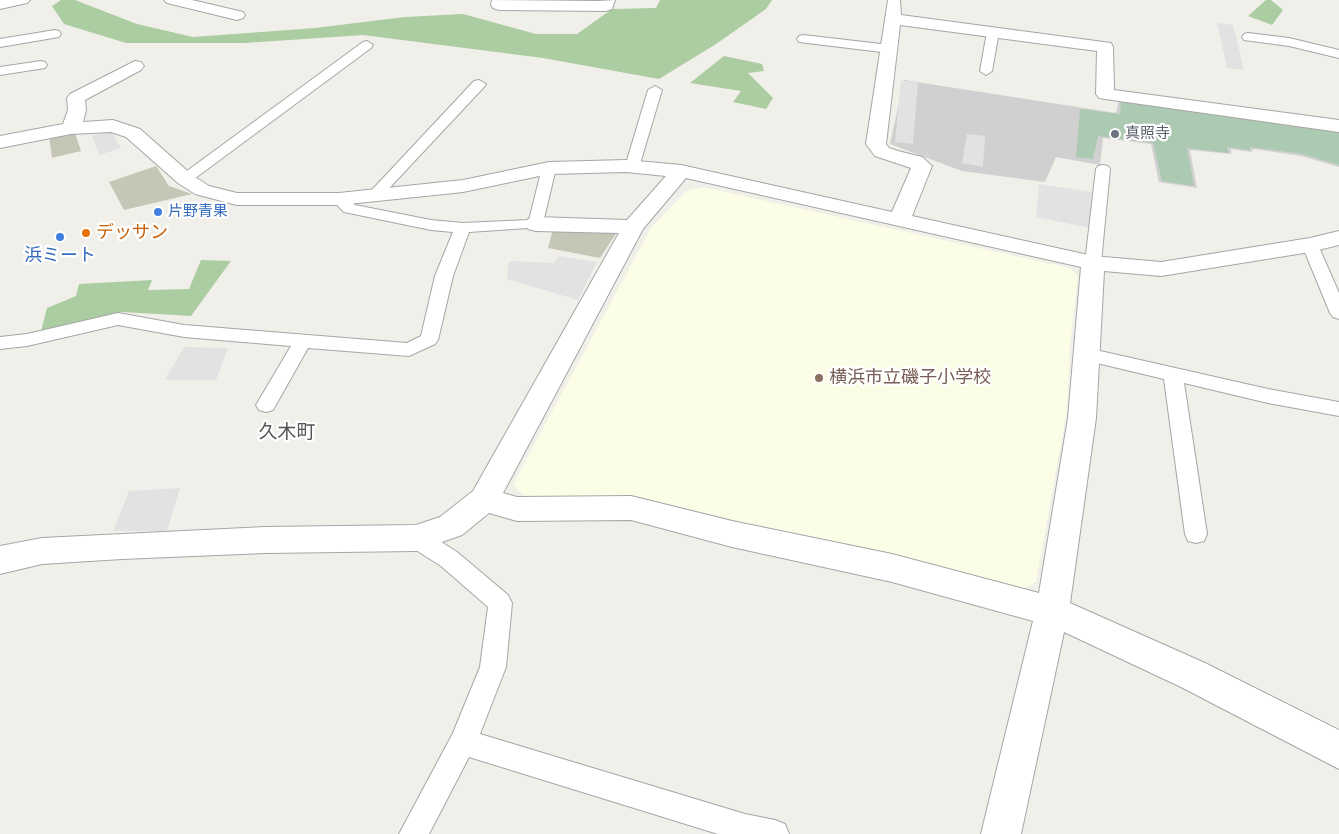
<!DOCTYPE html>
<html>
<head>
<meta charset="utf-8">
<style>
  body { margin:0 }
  canvas { display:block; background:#f1efe9 }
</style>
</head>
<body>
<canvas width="1339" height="834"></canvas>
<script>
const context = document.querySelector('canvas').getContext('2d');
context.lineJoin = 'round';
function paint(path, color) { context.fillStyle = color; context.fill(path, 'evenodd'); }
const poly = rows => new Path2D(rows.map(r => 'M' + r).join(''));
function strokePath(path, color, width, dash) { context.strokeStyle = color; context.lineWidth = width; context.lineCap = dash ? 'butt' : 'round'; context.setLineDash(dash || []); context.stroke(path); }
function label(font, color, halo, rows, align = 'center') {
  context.font = font + ' "PT Sans Narrow","Noto Sans JP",sans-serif'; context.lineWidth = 4.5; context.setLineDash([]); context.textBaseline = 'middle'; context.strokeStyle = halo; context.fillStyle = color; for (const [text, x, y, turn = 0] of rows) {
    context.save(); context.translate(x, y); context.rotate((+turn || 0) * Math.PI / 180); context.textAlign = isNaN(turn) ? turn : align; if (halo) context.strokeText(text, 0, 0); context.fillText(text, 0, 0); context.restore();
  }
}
paint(poly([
  [703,187,1069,268,1078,275,1070,345,1067,410,1036,582,1021,590,636,496,526,498,513,484,651,228,686,191]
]), '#fcfde6');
paint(poly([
  [904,80,1116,113,1119,100,1339,131,1339,167,1301,156,1254,149,1251,152,1231,149,1231,154,1190,150,1197,188,1159,182,1151,144,1103,138,1100,165,1056,157,1045,182,962,171,890,144]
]), '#d0d0d0');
paint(poly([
  [75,133,81,151,52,158,49,136],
  [156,166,169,186,192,194,124,210,109,182],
  [553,229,617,232,600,258,548,248]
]), '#c5c6b5');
paint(poly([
  [61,0,75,0,137,24,193,37,315,28,405,17,463,14,536,34,577,34,612,9,656,8,660,0,772,0,766,9,716,44,659,79,543,58,363,35,245,43,126,43,64,24,52,6],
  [1266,0,1271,0,1283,10,1272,25,1248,16],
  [724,56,762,64,764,71,748,73,773,98,766,109,733,102,741,91,690,83],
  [201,260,231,261,191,316,122,312,41,331,47,308,76,296,79,284,152,280,148,290,189,289]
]), '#abcda1');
paint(poly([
  [1121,101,1339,133,1339,165,1303,154,1250,147,1250,150,1227,147,1229,153,1187,148,1194,186,1162,181,1153,143,1098,136,1093,159,1076,157,1080,109,1120,114]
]), '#acc9b2');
paint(poly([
  [1217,23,1233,25,1244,70,1227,68],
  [901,81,918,82,913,144,895,142],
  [111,131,121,148,99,155,92,136],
  [967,134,985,136,983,167,962,163],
  [1039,184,1092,192,1090,228,1036,217],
  [559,256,597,262,578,300,507,279,509,261,554,263],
  [184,347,228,348,216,380,165,380],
  [180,488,167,531,113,531,129,491]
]), '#e2e2e2');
const lane = poly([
  [993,28,999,32,992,71,986,75,980,71,987,32,993,28],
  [55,30,59,31,61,34,59,37,0,47,0,39,55,30],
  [1248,33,1289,38,1339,50,1339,58,1289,46,1244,40,1242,37,1244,34,1248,33],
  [803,35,890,45,896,49,890,53,799,42,797,39,799,36,803,35],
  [367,41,373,45,371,48,190,182,180,182,177,179,180,176,363,42,367,41],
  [41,61,45,62,47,65,45,68,0,75,0,67,41,61],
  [479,80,486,84,484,87,380,198,370,198,367,195,370,192,474,81,479,80],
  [655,86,662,90,639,167,637,170,627,170,625,167,648,90,655,86],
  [549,164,554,165,556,168,542,227,469,232,453,276,438,340,435,344,409,356,308,348,273,410,266,412,259,410,256,405,291,346,184,337,118,325,27,346,0,349,0,337,27,334,118,313,184,325,407,343,421,336,435,276,453,232,431,230,344,212,331,199,334,196,344,196,355,205,431,220,463,223,529,220,542,168,544,165,549,164],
  [1103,165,1108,166,1110,169,1101,263,1099,267,1093,268,1087,267,1085,263,1096,169,1098,166,1103,165],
  [1310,240,1316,241,1318,245,1339,293,1339,319,1333,317,1330,313,1302,245,1304,241,1310,240],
  [1087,348,1268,389,1339,402,1339,416,1268,403,1184,383,1207,534,1204,541,1196,543,1188,541,1185,534,1164,379,1080,359,1078,354,1080,349,1087,348],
  [416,529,424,531,457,552,508,595,512,603,506,667,480,734,745,814,775,820,785,824,789,834,718,834,469,757,429,834,399,834,453,733,480,667,488,607,441,566,408,545,405,538,408,531,416,529]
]);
const street = poly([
  [0,0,30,0,27,3,0,9,0,0],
  [164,0,192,0,243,12,245,15,243,18,237,20,167,3,164,0],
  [492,0,599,1,615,0,612,9,606,11,499,10,493,8,491,5,492,0],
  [888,0,900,0,901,15,1111,43,1113,47,1114,90,1339,120,1339,132,1105,99,1099,98,1096,94,1097,51,900,25,886,144,889,148,898,151,922,157,932,166,912,216,1093,256,1161,262,1310,238,1339,231,1339,245,1310,252,1161,276,1104,271,1096,418,1070,603,1205,663,1339,730,1339,769,1181,687,1064,632,1021,834,981,834,1033,621,892,582,732,547,631,520,517,521,489,513,462,535,416,551,265,553,122,559,42,564,0,574,0,546,42,538,265,527,416,525,440,517,473,491,619,233,536,231,528,229,525,224,528,219,536,217,627,220,666,176,626,172,549,174,463,192,339,205,237,205,195,194,178,183,126,137,111,132,71,134,0,148,0,136,63,124,68,110,67,98,70,94,135,61,141,62,144,66,141,70,85,100,86,110,83,122,113,120,140,129,192,175,209,186,237,193,339,193,463,180,549,162,626,160,681,165,892,212,911,168,875,156,866,144,888,0],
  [686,178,1081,267,1068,418,1039,593,892,554,732,521,631,496,517,497,503,493,643,229,686,178]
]);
strokePath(lane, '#a6a6a6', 2);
strokePath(street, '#a6a6a6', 2);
paint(lane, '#fff');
paint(street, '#fff');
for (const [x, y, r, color] of [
  [1115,134,5,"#6b7280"],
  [158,212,5,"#3f7fe0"],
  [86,233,5,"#e8710a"],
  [60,237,5,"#3f7fe0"],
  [819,378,5,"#8d6e63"]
]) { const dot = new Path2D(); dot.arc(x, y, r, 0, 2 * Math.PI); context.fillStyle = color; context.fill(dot); strokePath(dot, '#fff', 2); }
label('15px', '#5b616d', '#fff', [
  ["真照寺",1125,134]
], 'left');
label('15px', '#366cbe', '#fff', [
  ["片野青果",168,212]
], 'left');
label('18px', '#c56008', '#fff', [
  ["デッサン",96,233]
], 'left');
label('18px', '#366cbe', '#fff', [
  ["浜ミート",60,256]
]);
label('18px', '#785e54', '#fff', [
  ["横浜市立磯子小学校",829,378]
], 'left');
label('19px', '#555', '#fff', [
  ["久木町",287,433]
]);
</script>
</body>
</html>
